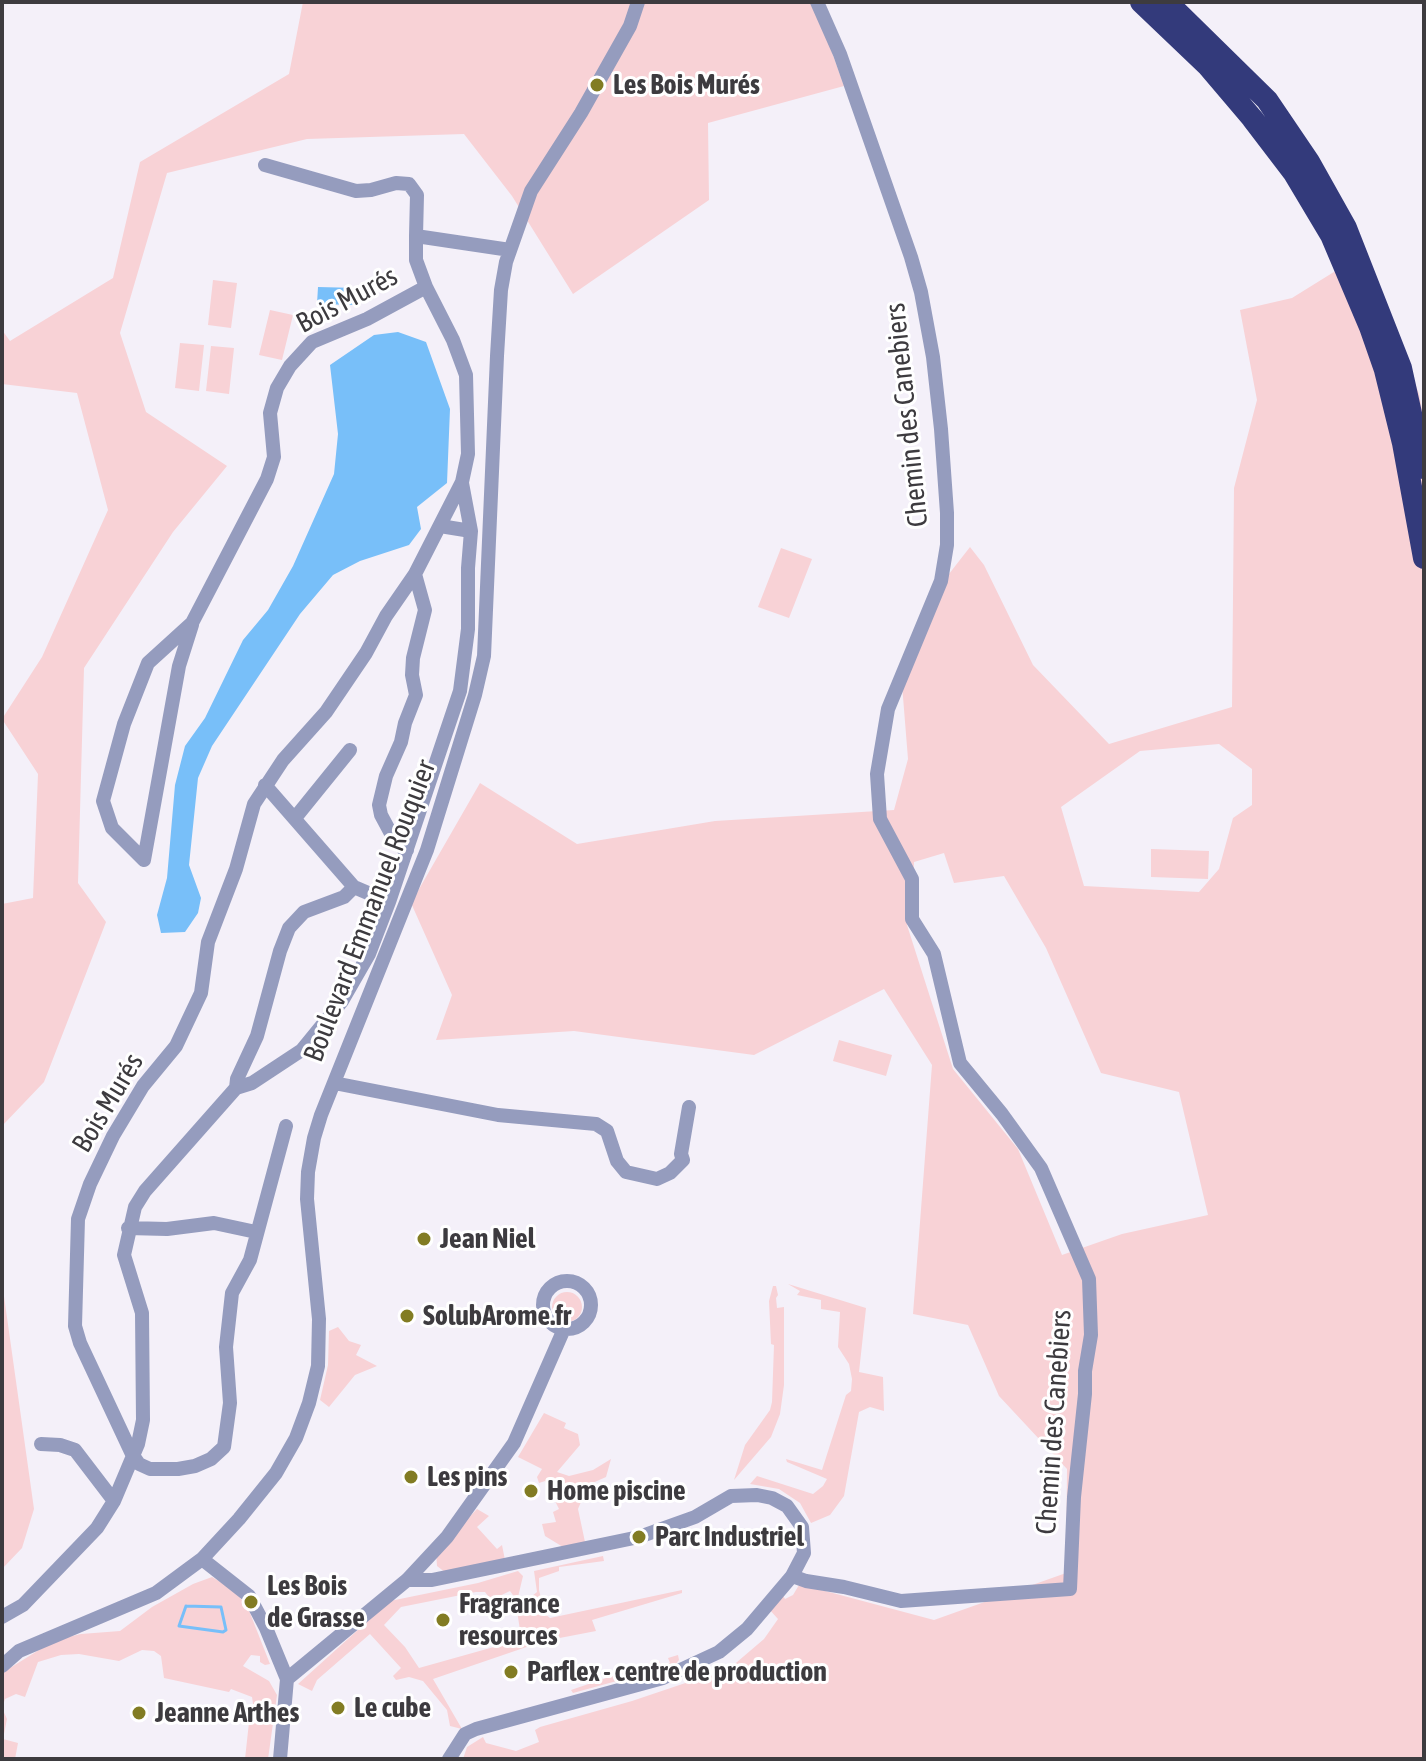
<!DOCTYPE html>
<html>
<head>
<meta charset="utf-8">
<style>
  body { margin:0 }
  #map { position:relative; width:1426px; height:1761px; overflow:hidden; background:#f4f0f9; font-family:"Asap Condensed",sans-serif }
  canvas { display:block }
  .frame { position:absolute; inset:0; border:4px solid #3d3b3f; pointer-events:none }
</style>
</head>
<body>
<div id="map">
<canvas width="1426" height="1761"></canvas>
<div class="frame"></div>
</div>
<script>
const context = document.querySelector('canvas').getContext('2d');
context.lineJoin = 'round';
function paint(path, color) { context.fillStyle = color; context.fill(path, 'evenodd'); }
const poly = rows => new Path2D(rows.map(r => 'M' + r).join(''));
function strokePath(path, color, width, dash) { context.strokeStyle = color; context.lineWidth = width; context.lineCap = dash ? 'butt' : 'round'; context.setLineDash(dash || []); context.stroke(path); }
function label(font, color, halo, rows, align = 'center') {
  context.font = font + ' "Asap Condensed",sans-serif'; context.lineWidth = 6; context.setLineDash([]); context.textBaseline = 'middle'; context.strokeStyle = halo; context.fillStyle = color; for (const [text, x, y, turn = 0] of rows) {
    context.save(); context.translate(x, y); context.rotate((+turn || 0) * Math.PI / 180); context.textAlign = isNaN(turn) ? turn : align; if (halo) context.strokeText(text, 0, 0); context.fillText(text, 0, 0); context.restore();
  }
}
paint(poly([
  [303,2,814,2,844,86,708,123,709,200,573,294,512,196,464,134,307,139,167,173,120,333,146,412,227,466,173,532,84,668,78,883,106,922,44,1082,2,1126,2,904,33,898,38,774,2,719,42,657,108,510,77,393,2,384,2,330,10,341,113,278,140,162,289,74],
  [1366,252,1419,394,1424,419,1424,1759,463,1759,467,1747,483,1737,486,1743,516,1751,539,1742,535,1730,540,1727,632,1701,730,1668,764,1639,778,1619,768,1608,780,1591,785,1599,793,1595,799,1585,814,1588,934,1620,1066,1573,1067,1469,999,1396,968,1325,913,1314,932,1065,884,989,754,1055,574,1031,436,1040,452,995,411,903,480,783,577,844,715,821,894,810,908,759,901,672,924,606,970,547,984,565,1033,665,1109,744,1232,707,1234,488,1257,400,1240,310,1292,298],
  [1219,744,1252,769,1252,805,1233,818,1219,869,1199,892,1084,886,1061,807,1140,751],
  [944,853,954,883,1004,876,1046,948,1101,1073,1179,1092,1208,1215,1122,1234,1062,1255,1018,1149,953,1069,907,925,912,919,914,862],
  [213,280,237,283,231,328,208,325],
  [270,310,293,315,282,360,259,355],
  [180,343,204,345,199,391,175,388],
  [211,346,234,348,229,394,206,391],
  [781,548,812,559,789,618,758,607],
  [1151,849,1209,851,1208,879,1151,877],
  [839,1040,892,1055,886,1076,833,1061],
  [2,1282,34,1509,22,1548,2,1569],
  [788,1284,866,1308,859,1372,883,1377,884,1411,870,1407,859,1412,844,1496,830,1515,811,1523,800,1503,779,1489,750,1484,757,1476,813,1494,823,1486,827,1479,787,1462,786,1459,822,1470,846,1395,851,1391,852,1379,849,1364,838,1347,840,1312,821,1309,821,1300,797,1295,800,1291],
  [773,1286,776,1286,778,1295,776,1298,777,1308,784,1307,784,1385,780,1414,771,1437,734,1480,745,1445,770,1410,772,1402,774,1345,771,1344,769,1301],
  '552 1307a15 15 0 1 1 30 0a15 15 0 1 1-30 0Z',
  [338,1327,349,1341,361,1345,356,1355,377,1366,355,1375,329,1407,320,1400,328,1365,329,1331],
  [544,1413,566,1423,564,1428,578,1434,580,1445,557,1472,569,1476,593,1470,611,1459,606,1477,588,1485,578,1509,585,1542,563,1547,545,1536,542,1524,556,1522,553,1512,559,1509,545,1481,539,1483,537,1477,542,1469,518,1457],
  [477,1509,489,1516,477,1527,497,1549,502,1545,505,1560,446,1573,437,1566,436,1552],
  [603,1556,604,1561,559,1567,559,1571,539,1578,539,1590,545,1614,550,1618,682,1590,682,1593,592,1620,596,1631,544,1641,433,1679,462,1729,450,1726,447,1710,423,1681,409,1677,396,1680,393,1676,401,1668,370,1634,317,1680,312,1691,298,1684,390,1601,478,1583,518,1571,523,1576,518,1597,522,1604,537,1592,534,1571],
  [510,1591,515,1598,520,1630,533,1636,419,1668,405,1647,384,1625,401,1607,476,1592,485,1592,491,1600],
  [212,1577,234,1590,248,1608,270,1664,265,1665,260,1662,260,1656,251,1655,243,1666,269,1681,277,1695,268,1759,245,1759,250,1713,254,1710,252,1697,231,1689,229,1692,164,1678,161,1656,154,1651,142,1650,119,1661,79,1654,61,1655,38,1662,25,1697,16,1694,5,1699,2,1708,7,1719,3,1739,18,1743,15,1759,2,1759,2,1673,55,1640,81,1634,120,1631,152,1607,193,1584],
  [678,1655,679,1660,675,1665,573,1693,571,1690,656,1661,659,1661,662,1666,670,1663,668,1658]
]), '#f8d2d6');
paint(poly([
  [318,287,358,288,358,305,317,304],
  [398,332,426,342,450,409,447,483,417,507,421,529,409,545,360,561,333,575,300,614,212,746,198,778,189,865,201,898,198,913,185,932,161,933,157,915,167,878,175,785,185,746,205,718,243,640,268,610,293,566,334,474,338,434,330,365,374,335]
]), '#78bff9');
strokePath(poly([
  [186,1606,221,1607,226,1630,223,1632,179,1626,186,1606]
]), '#78bff9', 3);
strokePath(poly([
  [265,165,356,191,371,190,396,183,409,184,417,195,416,236],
  [440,526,471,531],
  [265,785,354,887,389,902],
  [295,818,350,750],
  [407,850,396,843,381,815,379,805,386,776,401,742,405,723,416,695,412,675,413,658,425,610,415,574],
  [144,860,112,828,103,801,124,724,148,663,192,623,267,479,274,457,270,413,277,388,290,366,312,342,367,319,426,287,416,260,416,236,510,250],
  [144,860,179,666,192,625],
  [334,1083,498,1115,596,1124,607,1131,617,1161,626,1172,657,1179,670,1173,683,1160,681,1154,689,1107],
  [236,1088,252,1083,302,1050,342,1001,369,954,389,902,460,691,468,629,468,568,471,531,462,483],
  [286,1126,250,1260,232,1293,226,1347,230,1403,224,1447,211,1459,195,1466,178,1469,150,1469,139,1464,132,1454,80,1343,75,1326,78,1219,90,1184,113,1136,143,1086,176,1046,201,993,208,942,236,869,254,804,283,760,326,712,366,653,386,616,415,574,462,482,468,454,466,375,453,340,426,287],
  [128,1228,167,1229,214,1223,256,1232],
  '543 1305a24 24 0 1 1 48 0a24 24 0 1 1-48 0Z',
  [41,1444,60,1445,75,1450,114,1501],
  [202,1559,249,1596,266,1628,287,1679,280,1759],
  [792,1576,806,1581,844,1587,901,1601,1070,1589,1074,1497,1085,1394,1085,1371,1091,1335,1089,1279,1041,1168,1002,1114,960,1063,934,954,912,919,912,879,880,819,877,774,888,709,941,581,947,545,947,513,941,429,933,357,921,292,911,257,840,54,817,2],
  [407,1580,432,1580,639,1537,695,1517,731,1496,757,1495,772,1498,787,1506,802,1527,804,1553,792,1576,747,1629,719,1652,663,1678,476,1729,465,1734,449,1759],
  [2,1617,23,1605,97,1528,114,1501,138,1444,143,1420,142,1313,124,1255,135,1207,145,1191,236,1088,237,1079,257,1036,280,951,289,928,304,912,344,897,354,887],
  [2,1666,19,1651,156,1593,202,1559,239,1519,276,1473,296,1438,309,1403,318,1366,319,1319,307,1199,308,1172,314,1138,321,1115,427,850,475,695,484,656,497,356,501,290,506,262,531,191,581,113,630,26,638,2],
  [287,1679,407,1580,447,1537,514,1443,564,1329]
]), '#959cbe', 14);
strokePath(poly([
  [1141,2,1207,65,1252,118,1294,173,1331,235,1370,327,1385,370,1403,443,1424,558],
  [1167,2,1267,100,1309,162,1346,228,1401,368,1423,468]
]), '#333a7b', 22);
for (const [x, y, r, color] of [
  [597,85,8,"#827c23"],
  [424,1239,8,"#827c23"],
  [407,1316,8,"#827c23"],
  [411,1477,8,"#827c23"],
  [531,1491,8,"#827c23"],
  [639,1537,8,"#827c23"],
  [251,1602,8,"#827c23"],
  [443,1620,8,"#827c23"],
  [511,1672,8,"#827c23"],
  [338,1708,8,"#827c23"],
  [139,1713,8,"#827c23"]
]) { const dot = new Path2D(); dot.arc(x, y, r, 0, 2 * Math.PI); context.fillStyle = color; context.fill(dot); strokePath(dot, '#fff', 3); }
label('bold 28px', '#3d3b3f', '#fff', [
  ["Les Bois Murés",613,85],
  ["Jean Niel",440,1239],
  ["SolubArome.fr",423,1316],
  ["Les pins",427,1477],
  ["Home piscine",547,1491],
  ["Parc Industriel",655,1537],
  ["Les Bois",267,1586],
  ["de Grasse",267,1618],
  ["Fragrance",459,1604],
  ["resources",459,1636],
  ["Parflex - centre de production",527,1672],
  ["Le cube",354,1708],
  ["Jeanne Arthes",155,1713]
], 'left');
label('28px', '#3d3b3f', '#fff', [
  ["Bois Murés",347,300,-28],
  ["Chemin des Canebiers",907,415,-96],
  ["Boulevard Emmanuel Rouquier",370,911,-69],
  ["Bois Murés",108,1103,-59],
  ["Chemin des Canebiers",1054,1422,-86]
]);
</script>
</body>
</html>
